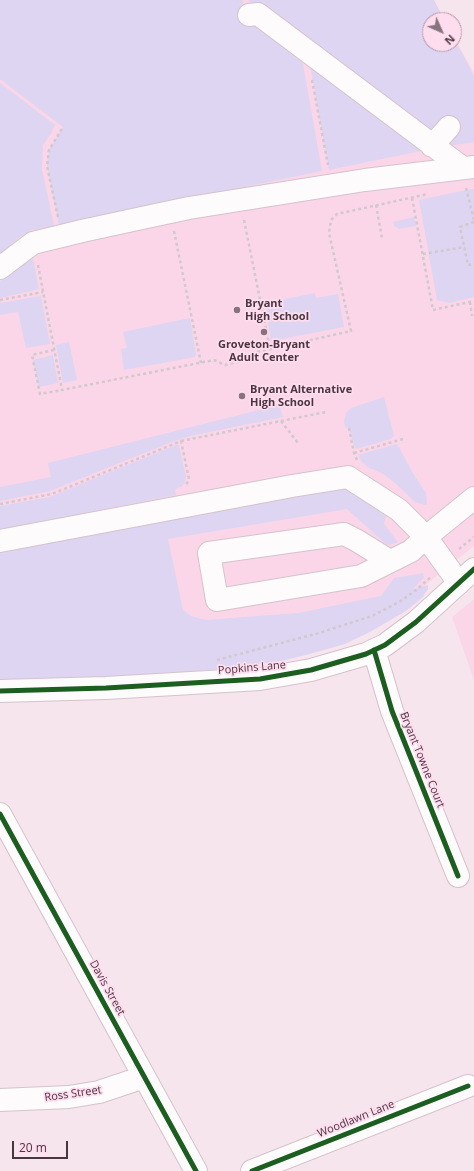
<!DOCTYPE html>
<html>
<head>
<meta charset="utf-8">
<style>
  body { margin:0 }
  #map { position:relative; width:474px; height:1171px; overflow:hidden; background:#f7e5ee; font-family:"Open Sans",sans-serif }
  canvas { display:block }
  .north { position:absolute; left:422px; top:12px; width:40px; height:40px; box-sizing:border-box; background:#fde; border:1px solid #b79aa9; border-radius:50%; rotate:135deg; font-size:11px; font-weight:700; line-height:16px; text-align:center; color:#4b3541 }
  .north::after { content:''; display:block; margin:auto; width:14px; height:18px; background:#87737e; clip-path:polygon(50% 0,100% 100%,50% 72%,0 100%) }
  .scale { position:absolute; left:12px; top:1141px; width:56px; height:18px; box-sizing:border-box; border:2px solid #4b3541; border-top:0; padding-left:5px; font-size:12px; line-height:14px; white-space:nowrap; color:#4b3541; -webkit-text-stroke:3px #fde; paint-order:stroke }
</style>
</head>
<body>
<div id="map">
<canvas width="474" height="1171"></canvas>
<div class="north">N</div>
<div class="scale">20 m</div>
</div>
<script>
const context = document.querySelector('canvas').getContext('2d');
context.lineJoin = 'round';
function paint(path, color) { context.fillStyle = color; context.fill(path, 'evenodd'); }
const poly = rows => new Path2D(rows.map(r => 'M' + r).join(''));
function strokePath(path, color, width, dash) { context.strokeStyle = color; context.lineWidth = width; context.lineCap = dash ? 'butt' : 'round'; context.setLineDash(dash || []); context.stroke(path); }
function label(font, color, halo, rows, align = 'center') {
  context.font = font + ' "Open Sans",sans-serif'; context.lineWidth = 3.5; context.setLineDash([]); context.textBaseline = 'middle'; context.strokeStyle = halo; context.fillStyle = color; for (const [text, x, y, turn = 0] of rows) {
    context.save(); context.translate(x, y); context.rotate((+turn || 0) * Math.PI / 180); context.textAlign = isNaN(turn) ? turn : align; if (halo) context.strokeText(text, 0, 0); context.fillText(text, 0, 0); context.restore();
  }
}
paint(poly([
  [0,0,434,0,445,20,430,20,430,44,454,44,454,37,474,73,474,546,413,595,0,674],
  [474,599,474,680,452,617]
]), '#fad6e8');
paint(poly([
  [0,0,242,0,249,15,301,53,322,171,59,225,47,166,49,150,63,127,0,79],
  [248,0,434,0,444,20,430,20,430,44,454,44,454,38,474,76,474,142,431,149,329,170,309,59,422,141],
  [0,83,55,125,52,132,43,145,42,169,54,226,32,230,18,238,0,255],
  [471,189,474,189,474,297,449,303,437,300,419,200],
  [414,217,416,226,398,229,397,227,395,227,393,222],
  [33,259,39,289,0,298,0,281,25,262],
  [315,293,316,298,338,294,344,327,271,341,265,303],
  [41,296,50,344,26,348,18,312,0,315,0,303],
  [190,318,196,354,195,357,124,370,121,349,127,348,123,332],
  [69,342,77,380,63,383,56,345],
  [53,355,58,383,39,387,33,360],
  [384,397,394,436,390,439,356,449,353,443,349,428,345,427,344,422,346,413,351,408],
  [279,405,283,417,190,436,169,443,50,491,0,501,0,487,51,477,48,463],
  [397,444,414,475,426,493,427,504,425,505,415,502,394,482,382,473,369,468,361,461,358,455],
  [176,445,179,445,186,477,184,484,180,488,179,487,175,490,176,495,0,530,0,506,50,497],
  [337,488,358,492,386,515,384,524,398,542,390,545,386,544,347,509,168,539,183,610,191,616,206,620,298,613,381,596,394,578,423,573,424,577,413,589,428,585,428,589,422,598,406,611,370,632,345,644,306,655,277,662,212,670,140,676,0,680,0,553,319,489]
]), '#ded5f2');
const minor = poly([
  [249,15,258,14,463,168],
  [432,146,449,127],
  [0,268,33,243,82,231,142,218,189,208,365,180,474,167],
  [0,541,292,486,348,477,399,510,426,537,459,583],
  [390,561,356,540,344,534,209,553,217,600,361,576,411,551,426,537,474,498],
  [374,650,392,711,458,876],
  [0,691,106,688,260,679,311,670,366,654,385,645,416,622,474,569],
  [0,814,196,1171],
  [0,1100,69,1097,99,1092,144,1077],
  [252,1171,468,1086]
]);
strokePath(minor, '#d5c3cc', 24);
strokePath(poly([
  [312,80,328,165],
  [466,188,474,220],
  [412,198,433,310,474,301],
  [376,205,382,238],
  [58,217,47,166,49,150,63,127],
  [244,220,270,349],
  [474,222,460,227,468,265,474,264],
  [174,231,201,363],
  [423,254,465,247],
  [38,265,62,390,214,360,225,365,245,360,252,353,351,331,329,233,331,220,337,214,428,194],
  [0,300,43,292],
  [470,302,472,316],
  [54,350,32,355,40,394,62,390],
  [281,421,298,443],
  [349,428,354,453,357,460],
  [181,441,326,412],
  [354,453,403,439],
  [0,504,52,494,181,441,189,479,186,485],
  [459,549,474,537],
  [217,660,319,633,372,616,399,602,415,591,431,577]
]), '#d1c9cd', 2.5, [3, 3]);
strokePath(minor, '#fefbfc', 22);
strokePath(poly([
  [374,650,392,711,458,876],
  [0,691,106,688,260,679,311,670,366,654,385,645,416,622,474,569],
  [0,814,196,1171],
  [252,1171,468,1086]
]), '#1b5e20', 5);
for (const [x, y, r, color] of [
  [237,310,4,"#87737e"],
  [264,332,4,"#87737e"],
  [242,396,4,"#87737e"]
]) { const dot = new Path2D(); dot.arc(x, y, r, 0, 2 * Math.PI); context.fillStyle = color; context.fill(dot); strokePath(dot, '#fde', 1.5); }
label('bold 11px', '#4b3541', '#fde', [
  ["Bryant",245,304],
  ["High School",245,317],
  ["Groveton-Bryant",264,345,"center"],
  ["Adult Center",264,358,"center"],
  ["Bryant Alternative",250,390],
  ["High School",250,403]
], 'left');
label('11px', '#4b3541', '#fde', [
  ["Popkins Lane",252,668,-5],
  ["Bryant Towne Court",422,760,68],
  ["Davis Street",107,988,61],
  ["Ross Street",73,1094,-8],
  ["Woodlawn Lane",356,1119,-22]
]);
</script>
</body>
</html>
